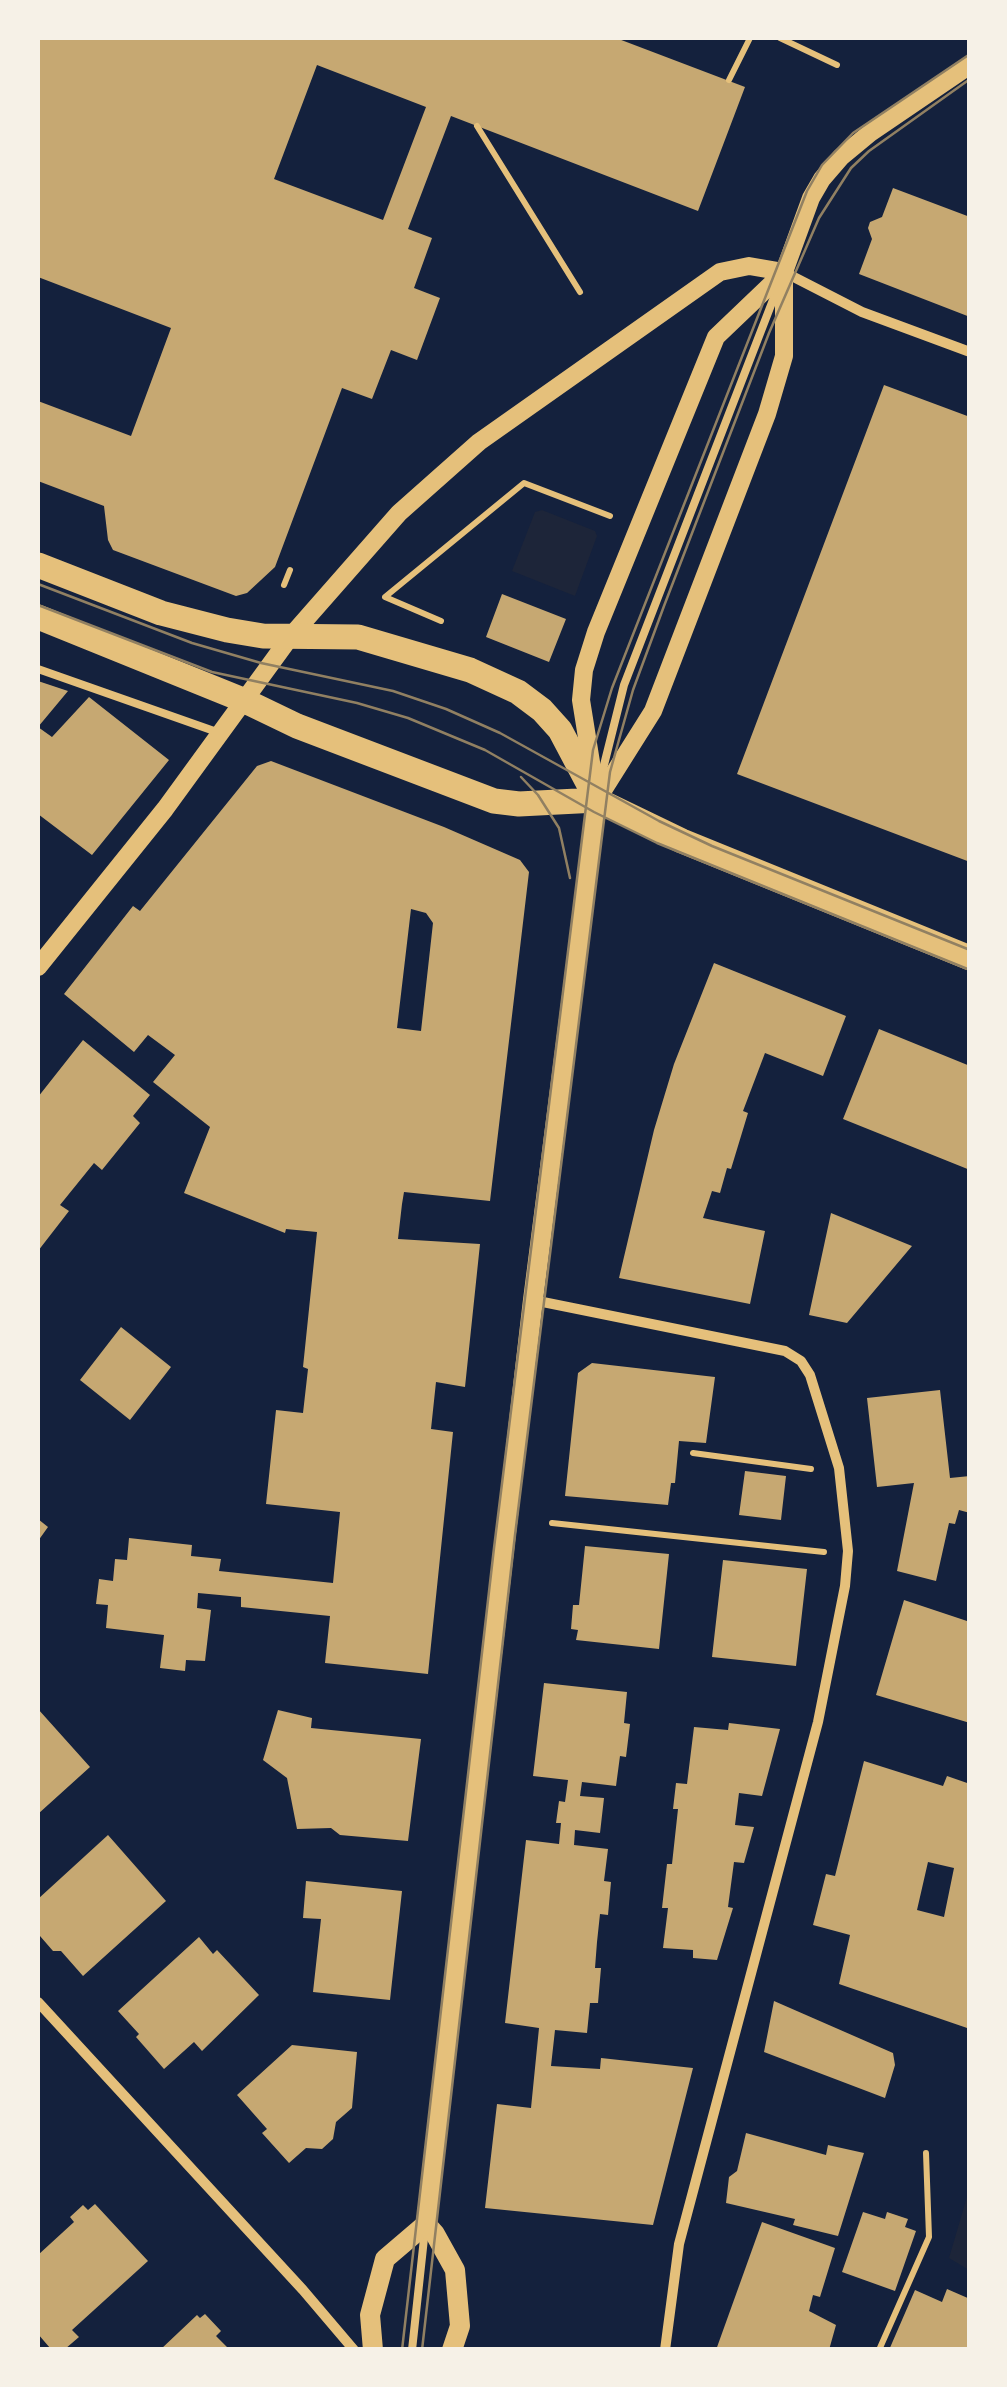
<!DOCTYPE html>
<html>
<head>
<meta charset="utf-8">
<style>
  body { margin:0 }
  #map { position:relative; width:1007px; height:2387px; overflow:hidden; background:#14213d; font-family:"Source Sans 3",sans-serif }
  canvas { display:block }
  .frame { position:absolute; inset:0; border:40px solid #f6f1e7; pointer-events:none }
</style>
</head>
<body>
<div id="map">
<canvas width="1007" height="2387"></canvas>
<div class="frame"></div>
</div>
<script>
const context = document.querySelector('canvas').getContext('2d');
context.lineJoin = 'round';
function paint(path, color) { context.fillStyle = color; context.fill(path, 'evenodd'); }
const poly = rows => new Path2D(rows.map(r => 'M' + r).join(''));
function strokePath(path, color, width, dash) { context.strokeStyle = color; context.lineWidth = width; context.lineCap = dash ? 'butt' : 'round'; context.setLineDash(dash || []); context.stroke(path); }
paint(poly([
  [542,510,595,531,597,536,575,596,512,571,535,512],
  [969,2190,969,2270,949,2258]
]), '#1d2539');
paint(poly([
  [38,38,616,38,745,87,698,211,451,116,408,229,432,238,414,288,440,298,417,360,391,350,372,399,342,388,275,567,247,593,236,596,113,550,108,540,104,506,38,481,38,401,131,436,171,328,38,277],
  [317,65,426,107,383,220,274,179],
  [893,188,970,217,970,317,859,274,872,239,868,228,870,222,882,217],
  [884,385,970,417,970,862,737,774],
  [502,594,566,619,549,662,486,637],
  [38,681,68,691,38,727,52,737,89,697,169,760,92,855,38,814],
  [271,761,444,827,520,860,529,872,490,1201,404,1192,402,1204,398,1239,480,1244,465,1387,436,1382,431,1429,453,1432,428,1674,325,1663,330,1616,241,1607,241,1597,198,1593,197,1608,211,1610,205,1661,186,1660,185,1671,160,1668,164,1635,106,1628,108,1605,96,1604,99,1579,113,1581,115,1559,127,1560,129,1538,192,1545,191,1556,221,1559,219,1571,333,1583,340,1512,266,1504,276,1410,303,1413,308,1369,303,1367,317,1232,286,1229,285,1233,184,1193,210,1127,153,1082,175,1055,148,1035,134,1052,64,994,133,906,140,911,257,766],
  [411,909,426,913,433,923,421,1031,397,1028],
  [714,963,846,1016,823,1076,765,1053,743,1111,748,1113,731,1169,727,1168,720,1193,712,1191,703,1218,765,1231,750,1304,619,1278,654,1130,674,1064],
  [879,1029,970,1066,970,1170,843,1119],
  [83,1040,150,1095,133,1116,140,1123,102,1170,94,1163,60,1205,69,1211,38,1251,38,1097],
  [831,1213,912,1246,847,1323,809,1315],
  [121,1327,171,1367,130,1420,80,1380],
  [592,1363,715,1377,706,1443,679,1441,675,1483,671,1483,668,1505,565,1496,578,1373],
  [940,1390,950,1478,970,1476,970,1513,959,1510,955,1524,949,1523,936,1581,897,1571,914,1483,877,1487,867,1398],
  [745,1471,786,1476,781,1520,739,1515],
  [38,1519,48,1527,38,1541],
  [585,1546,669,1554,659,1649,576,1640,578,1630,571,1629,573,1605,579,1605],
  [723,1560,807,1569,796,1666,712,1657],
  [904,1600,970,1622,970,1723,876,1695],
  [544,1683,627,1692,624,1723,630,1724,626,1757,620,1756,616,1786,582,1782,580,1796,604,1798,600,1833,575,1830,574,1845,608,1849,604,1881,611,1882,608,1915,600,1914,597,1942,595,1968,601,1968,598,2003,590,2003,587,2033,555,2030,551,2066,600,2069,601,2058,693,2068,653,2225,485,2208,497,2104,531,2108,539,2028,505,2023,526,1840,559,1844,561,1823,556,1823,559,1801,565,1802,568,1780,533,1776],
  [38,1709,90,1767,38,1814],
  [278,1710,312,1718,311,1728,421,1739,408,1841,340,1835,331,1828,297,1829,287,1778,263,1760],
  [729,1723,780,1729,762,1796,739,1793,735,1825,754,1827,744,1863,734,1862,728,1907,733,1908,717,1960,693,1958,693,1950,663,1948,668,1908,662,1908,667,1864,672,1864,678,1809,673,1809,676,1783,687,1784,694,1727,728,1730],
  [864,1761,943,1786,947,1776,970,1784,970,2029,839,1984,850,1935,813,1925,826,1874,835,1876],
  [928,1862,954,1868,944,1917,917,1910],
  [108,1835,166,1901,83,1976,61,1951,53,1951,40,1936,38,1899],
  [306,1881,402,1891,390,2000,313,1992,321,1919,303,1918],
  [199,1937,213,1954,217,1950,259,1995,202,2051,194,2042,164,2069,136,2037,139,2034,118,2011],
  [774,2001,893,2053,895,2065,885,2098,764,2052],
  [292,2045,357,2052,352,2108,336,2122,333,2139,322,2149,306,2148,289,2163,262,2133,267,2129,237,2095],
  [746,2133,826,2155,828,2145,864,2153,838,2236,793,2225,795,2219,726,2203,729,2177,737,2171],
  [95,2204,148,2261,72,2330,79,2337,65,2349,50,2348,38,2334,38,2255,74,2222,70,2217,83,2205,88,2210],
  [863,2212,885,2219,887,2212,908,2219,905,2227,916,2231,895,2291,842,2272],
  [762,2222,835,2248,820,2297,813,2295,809,2311,836,2325,829,2350,716,2350],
  [947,2289,970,2299,970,2350,889,2350,915,2290,942,2302],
  [205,2314,221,2331,216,2336,230,2350,160,2350,197,2315,200,2318]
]), '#c6a872');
strokePath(poly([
  [780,38,837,65],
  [729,80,750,38],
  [477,126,580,292],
  [284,585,290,570],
  [441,621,385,597,524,483,610,516],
  [693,1453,811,1469],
  [552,1523,824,1552],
  [879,2350,929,2237,926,2153]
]), '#e5c07b', 6);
strokePath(poly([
  [38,669,217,732],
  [600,781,624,685,778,287],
  [412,2350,425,2229]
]), '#e5c07b', 8);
strokePath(poly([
  [784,272,862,312,970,352],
  [533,1300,785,1351,801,1361,810,1375,839,1468,848,1551,845,1586,818,1722,679,2244,665,2350],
  [38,2002,303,2290,354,2350]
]), '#e5c07b', 10);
strokePath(poly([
  [594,781,581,700,584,670,596,632,716,337,784,272],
  [597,800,653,711,767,414,784,356,784,272,811,198,822,179,841,157,870,133,970,65],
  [38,967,165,809,291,636,399,513,479,442,720,272,749,266,784,272]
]), '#e5c07b', 18);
strokePath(poly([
  [426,2224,435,2234,455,2270,460,2326,452,2350],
  [373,2350,370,2315,385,2259,426,2224,533,1300,597,800]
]), '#e5c07b', 20);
strokePath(poly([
  [38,565,161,613,227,630,263,636,358,637,470,670,518,692,542,710,560,730,597,800],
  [38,617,243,700,297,726,494,801,519,804,597,800,682,841,970,958]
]), '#e5c07b', 25);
strokePath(poly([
  [38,584,192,643,261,663,393,691,446,709,500,733,659,821,712,846,970,950],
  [38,605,212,672,357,703,408,718,485,750,594,812,657,843,970,970],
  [521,777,538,795,559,828,570,878],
  [402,2350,494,1548,593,750,612,688,807,191,822,165,853,133,970,54],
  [422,2350,515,1535,610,772,633,690,664,606,769,333,819,218,851,168,869,151,970,79]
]), '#918062', 2.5);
</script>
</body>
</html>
